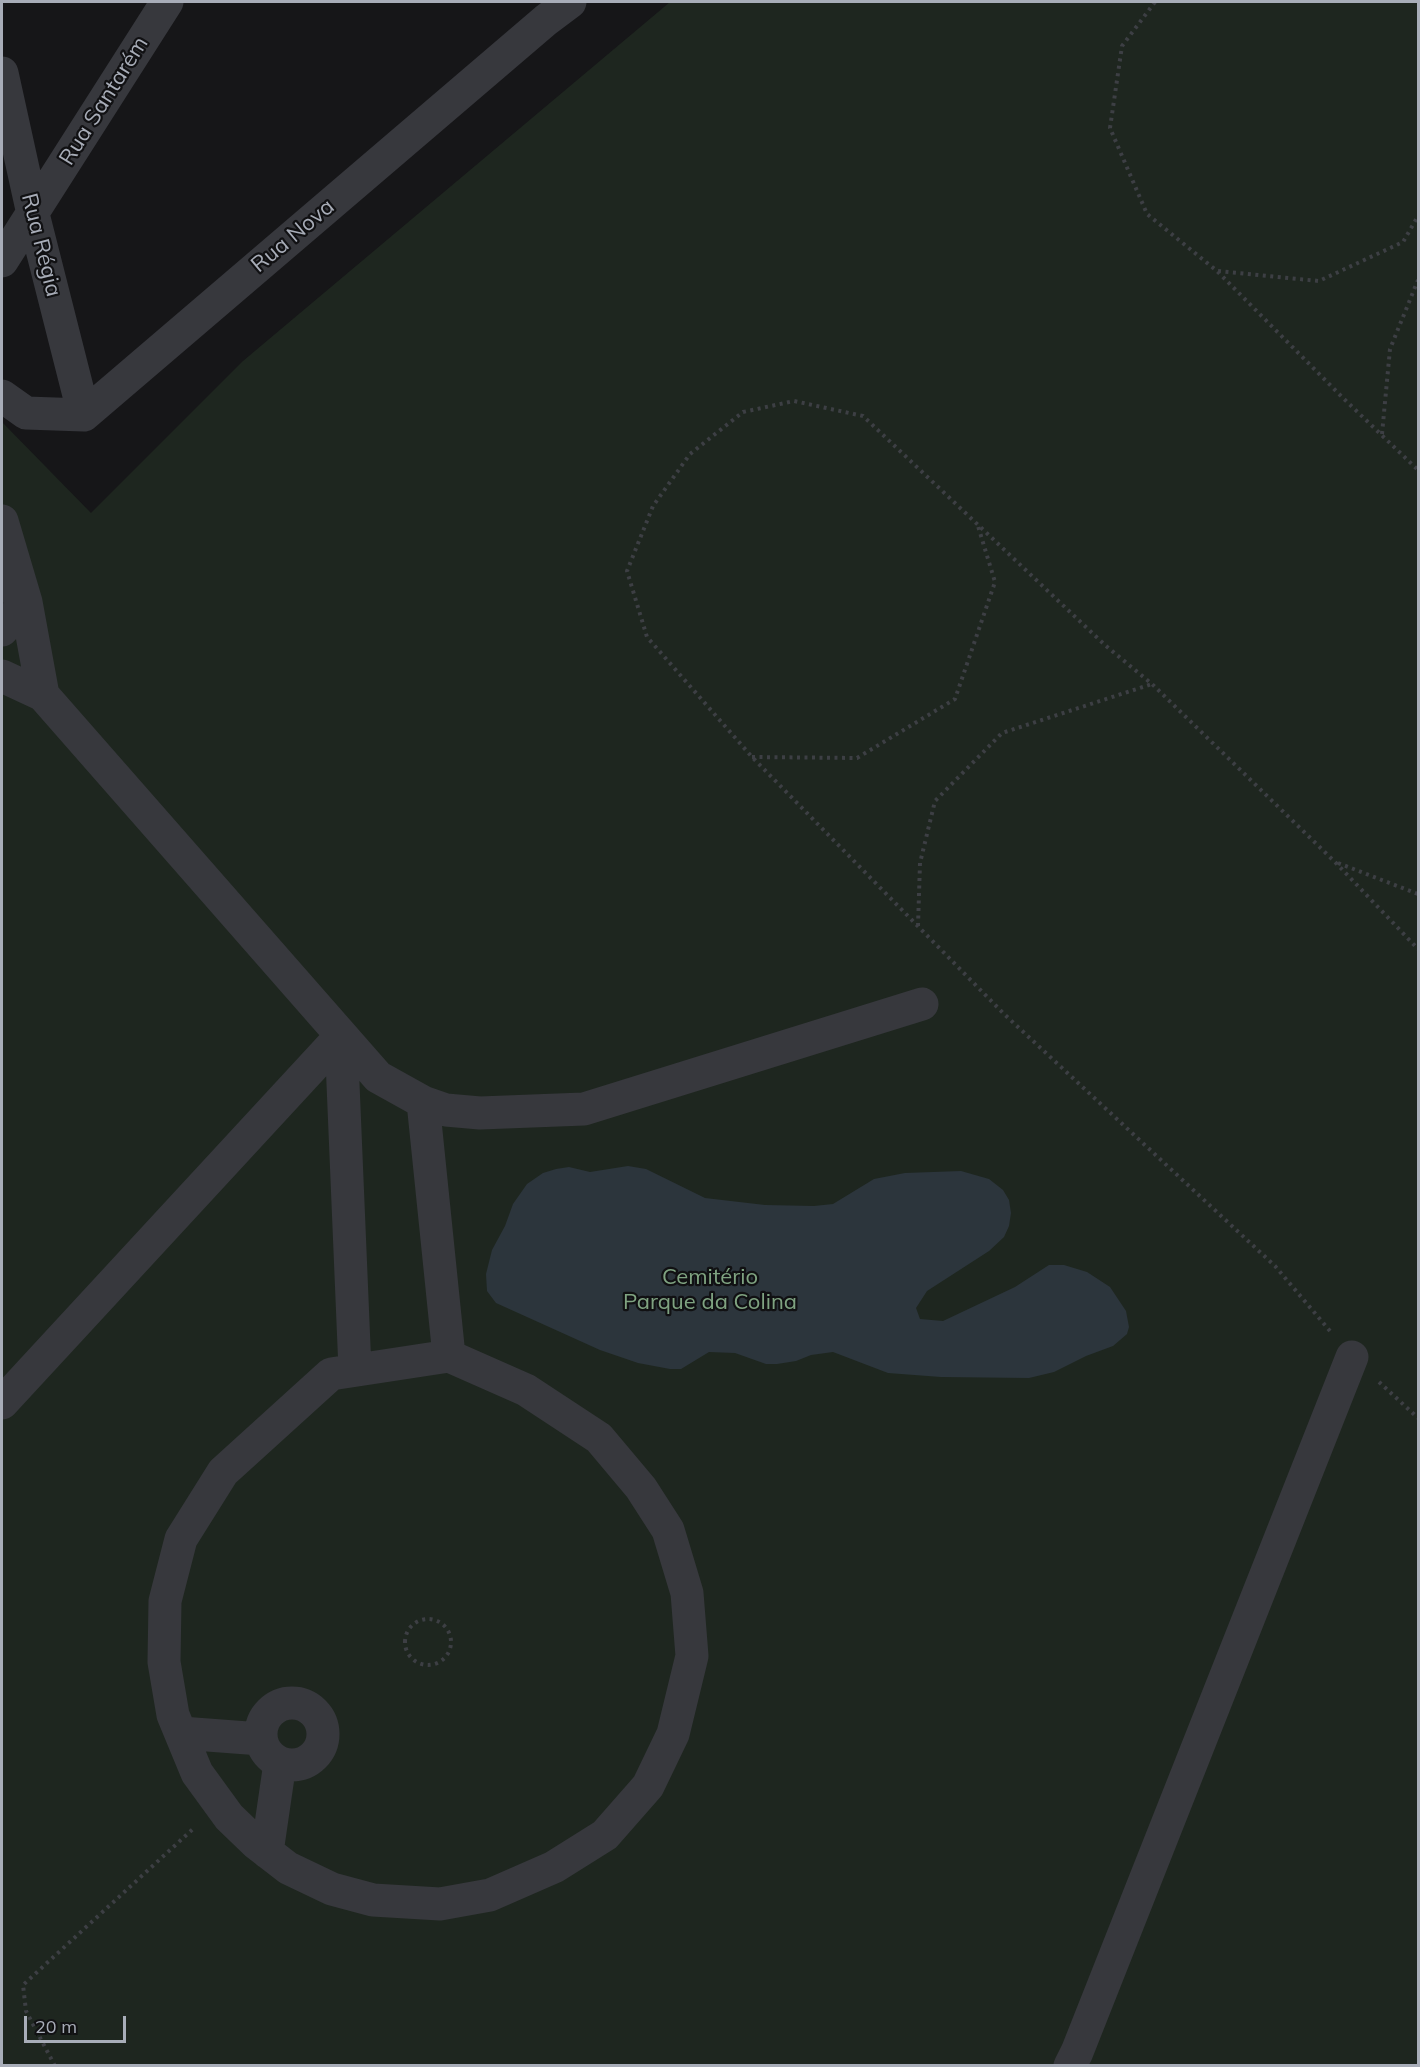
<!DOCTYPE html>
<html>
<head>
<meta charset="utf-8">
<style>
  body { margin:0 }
  #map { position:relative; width:1420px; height:2067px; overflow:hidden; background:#161618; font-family:Mulish,sans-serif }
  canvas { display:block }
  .frame { position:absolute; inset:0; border:3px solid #a8adb8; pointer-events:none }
  .scale { position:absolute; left:24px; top:2016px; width:102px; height:27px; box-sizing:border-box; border:3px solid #a8adb8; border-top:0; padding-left:8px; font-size:18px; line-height:21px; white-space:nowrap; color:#a8adb8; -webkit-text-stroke:4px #111113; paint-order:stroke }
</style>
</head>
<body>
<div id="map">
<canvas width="1420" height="2067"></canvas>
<div class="frame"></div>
<div class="scale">20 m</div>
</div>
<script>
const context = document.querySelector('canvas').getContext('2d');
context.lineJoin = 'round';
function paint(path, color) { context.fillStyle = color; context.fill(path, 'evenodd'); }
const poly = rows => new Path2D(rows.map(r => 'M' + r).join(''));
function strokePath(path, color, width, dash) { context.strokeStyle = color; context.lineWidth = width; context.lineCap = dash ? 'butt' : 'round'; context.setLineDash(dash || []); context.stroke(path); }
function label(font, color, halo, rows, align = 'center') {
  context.font = font + ' Mulish,sans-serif'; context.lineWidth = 4.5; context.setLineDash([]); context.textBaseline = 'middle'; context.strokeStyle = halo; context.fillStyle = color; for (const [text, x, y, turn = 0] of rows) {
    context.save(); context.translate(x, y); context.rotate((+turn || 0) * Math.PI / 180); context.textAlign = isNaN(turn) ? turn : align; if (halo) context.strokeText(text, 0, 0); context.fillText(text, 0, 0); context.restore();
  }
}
paint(poly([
  [670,2,1418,2,1418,2065,2,2065,2,422,91,513,243,361]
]), '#1e261f');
paint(poly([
  [628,1166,646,1169,705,1198,765,1205,814,1206,833,1204,874,1179,905,1173,961,1171,989,1179,1003,1190,1009,1200,1011,1213,1009,1226,1004,1237,989,1251,927,1291,916,1308,920,1319,943,1321,1015,1287,1049,1265,1064,1265,1087,1272,1110,1287,1126,1311,1129,1327,1127,1334,1113,1346,1086,1356,1054,1372,1029,1378,941,1377,888,1373,833,1352,811,1355,796,1361,777,1364,766,1364,735,1353,709,1352,681,1369,670,1369,638,1363,600,1350,496,1303,487,1291,486,1274,492,1250,505,1226,513,1204,527,1184,543,1173,556,1169,569,1167,590,1172]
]), '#2c353c');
strokePath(poly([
  [1155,2,1122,46,1110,128,1147,214,1217,271,1343,398,1418,470],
  [1218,271,1319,281,1403,242,1418,216],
  [1382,434,1390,349,1418,280],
  [752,757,857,758,955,699,995,582,978,526],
  [1338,863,1418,894],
  [918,926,920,863,935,801,1002,733,1152,684],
  [1330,1331,1275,1266,1004,1014,752,757,647,637,627,571,653,506,690,454,743,412,794,401,863,416,1106,646,1152,684,1335,862,1418,949],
  [1379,1382,1418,1418],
  '405 1642a23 23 0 1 1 46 0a23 23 0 1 1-46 0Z',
  [55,2066,26,2011,23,1985,194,1828]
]), '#3d3f44', 4, [3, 4.5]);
strokePath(poly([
  [2,73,33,214,84,415],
  [2,261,167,2],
  [2,396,26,413,84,415,546,20,570,2],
  [2,521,26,602,43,695,2,676],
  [2,630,26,602,15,591],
  [43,695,378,1077,423,1102,446,1110,480,1113,584,1109,922,1004],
  [341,1036,355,1370],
  [423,1102,449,1356],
  [449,1356,526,1390,599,1438,641,1488,668,1530,687,1593,692,1656,673,1734,648,1786,605,1835,554,1867,490,1895,440,1904,373,1900,332,1889,288,1868,257,1844,229,1817,197,1773,173,1715,164,1662,165,1601,181,1539,223,1472,331,1374,449,1356],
  [2,1403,341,1036],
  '261 1734a31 31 0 1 1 62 0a31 31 0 1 1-62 0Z',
  [181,1733,261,1739],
  [267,1852,280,1763],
  [1070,2066,1077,2052,1352,1357]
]), '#37383d', 33);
label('22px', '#a8adb8', '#111113', [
  ["Rua Santarém",104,101,-58],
  ["Rua Nova",293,236,-40],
  ["Rua Régia",41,245,76]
]);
label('22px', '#7fa381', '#111113', [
  ["Cemitério",710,1277],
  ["Parque da Colina",710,1302]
]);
</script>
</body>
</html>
